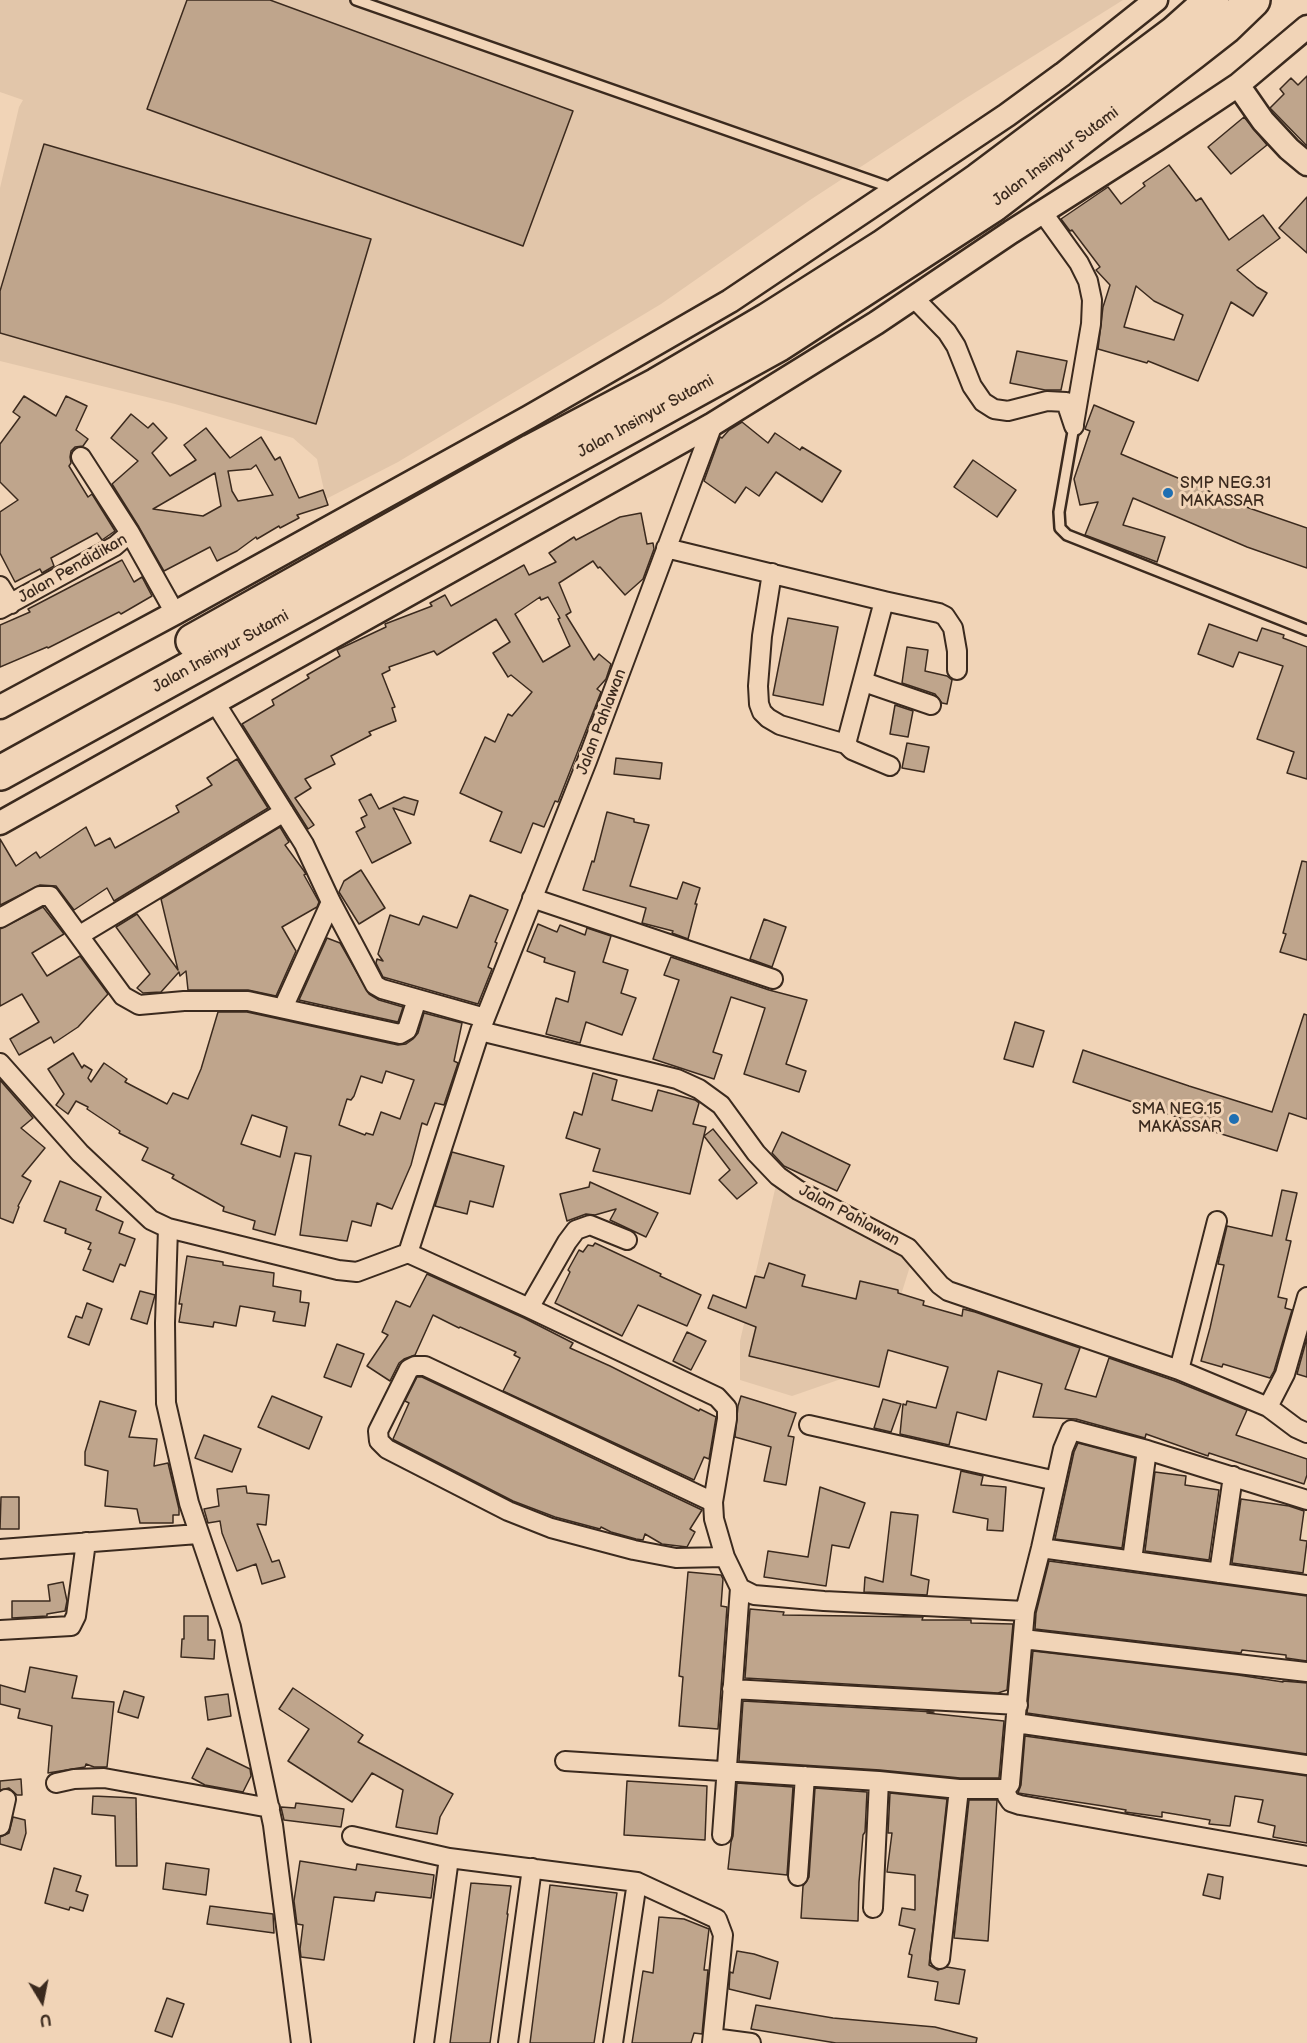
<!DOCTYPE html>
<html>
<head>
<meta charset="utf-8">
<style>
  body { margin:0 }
  #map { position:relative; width:1307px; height:2043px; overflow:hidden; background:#f1d4b7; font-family:"Balsamiq Sans",sans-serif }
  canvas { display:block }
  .north { position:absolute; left:12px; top:1971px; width:60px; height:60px; -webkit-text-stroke:4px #f1d4b7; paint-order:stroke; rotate:170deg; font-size:16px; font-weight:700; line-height:24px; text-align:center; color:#3b2a1e }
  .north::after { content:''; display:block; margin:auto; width:21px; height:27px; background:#3b2a1e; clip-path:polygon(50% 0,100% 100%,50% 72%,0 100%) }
</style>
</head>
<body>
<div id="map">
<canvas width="1307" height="2043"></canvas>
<div class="north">U</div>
</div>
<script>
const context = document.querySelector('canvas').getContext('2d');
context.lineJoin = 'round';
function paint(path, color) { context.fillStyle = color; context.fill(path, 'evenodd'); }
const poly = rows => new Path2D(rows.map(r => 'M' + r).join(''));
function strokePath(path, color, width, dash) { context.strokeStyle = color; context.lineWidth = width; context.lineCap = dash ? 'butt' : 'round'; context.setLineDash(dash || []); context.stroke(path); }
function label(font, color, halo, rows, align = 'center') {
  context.font = font + ' "Balsamiq Sans",sans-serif'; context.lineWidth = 6; context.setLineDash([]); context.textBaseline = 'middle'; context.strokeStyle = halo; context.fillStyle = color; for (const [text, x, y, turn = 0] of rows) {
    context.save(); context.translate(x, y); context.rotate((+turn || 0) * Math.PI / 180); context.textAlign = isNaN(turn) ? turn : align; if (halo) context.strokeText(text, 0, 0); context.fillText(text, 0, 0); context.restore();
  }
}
paint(poly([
  [0,0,1123,0,963,100,810,200,661,304,398,462,326,499,317,459,293,438,175,404,0,361,0,188,19,107,23,100,0,92],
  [776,1185,869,1234,911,1263,880,1362,864,1371,792,1396,740,1380,740,1341]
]), '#e2c6aa');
const building = poly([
  [187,0,270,0,573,111,523,246,147,109,187,0],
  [1307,76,1307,146,1270,108,1284,94,1280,89,1291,78,1298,85,1307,76],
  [1244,117,1267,145,1231,174,1208,147,1244,117],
  [44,144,371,239,316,424,0,333,0,291,44,144],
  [1169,165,1196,201,1201,198,1229,240,1263,215,1280,238,1237,270,1257,287,1267,293,1253,316,1231,302,1198,381,1148,361,1147,363,1098,349,1103,307,1110,285,1096,270,1100,267,1072,230,1070,231,1061,219,1108,187,1121,204,1145,186,1143,183,1169,165],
  [1136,286,1154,301,1183,315,1174,340,1124,327,1136,286],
  [1307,197,1307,253,1279,228,1307,197],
  [1017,351,1067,361,1061,390,1045,390,1010,383,1017,351],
  [24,396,56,416,66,396,87,406,76,430,88,439,83,446,75,447,71,451,70,457,71,463,69,466,88,497,92,494,115,531,102,540,97,533,51,558,54,566,42,573,40,569,15,582,0,553,0,512,18,500,0,482,0,444,20,417,13,412,24,396],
  [1094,405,1134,422,1121,454,1249,508,1307,528,1307,568,1247,547,1133,498,1123,525,1165,537,1157,562,1085,535,1098,502,1080,505,1074,479,1090,431,1085,429,1094,405],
  [131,414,148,428,153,423,167,438,152,453,170,476,196,460,184,445,206,428,230,458,261,437,275,460,280,457,299,498,323,490,328,505,297,515,299,518,280,528,279,526,257,539,256,537,237,551,217,561,210,547,164,571,139,527,112,484,138,461,111,438,131,414],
  [256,465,273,495,238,501,232,491,228,471,251,469,256,465],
  [215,473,221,506,203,516,153,509,215,473],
  [742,422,768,443,775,433,800,450,802,447,841,471,822,502,776,472,759,496,746,487,735,503,704,481,720,437,722,438,729,430,742,422],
  [973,460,1016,490,997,517,954,487,973,460],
  [641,513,647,544,653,543,654,549,643,579,625,595,600,567,598,568,593,561,559,583,571,612,566,615,594,660,599,654,611,664,606,679,597,689,601,692,558,802,555,801,544,827,533,823,521,853,490,841,502,812,460,793,485,737,495,742,508,714,512,716,532,692,511,675,508,677,493,653,510,642,496,619,437,655,434,651,389,667,390,670,382,674,395,707,392,708,396,721,369,732,371,735,331,756,335,764,305,779,311,788,295,798,314,825,308,829,242,724,274,705,272,700,309,678,307,675,340,656,337,650,386,627,385,624,432,606,430,603,445,595,451,606,524,565,529,575,556,562,549,553,574,537,576,540,620,517,641,513],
  [540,597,541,600,548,597,560,618,558,619,570,646,543,662,515,614,540,597],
  [122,560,134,582,142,577,152,596,121,614,119,612,48,648,47,647,0,667,0,625,30,612,28,609,122,560],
  [788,618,838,627,823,705,773,695,788,618],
  [1209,624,1257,641,1262,628,1284,635,1283,638,1307,647,1307,779,1287,773,1294,752,1257,739,1283,666,1239,652,1233,667,1198,654,1209,624],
  [907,647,928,650,925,671,947,676,952,680,947,704,942,703,935,694,902,683,907,647],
  [895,705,913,711,908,737,890,734,895,705],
  [907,743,929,747,924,772,902,768,907,743],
  [616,758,662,763,660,779,614,774,616,758],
  [237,759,268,808,114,901,107,888,74,910,56,886,40,885,0,905,0,839,16,866,36,852,40,858,86,827,95,846,110,838,115,848,179,812,176,806,212,785,207,778,237,759],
  [371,794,379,809,404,797,418,801,414,815,393,808,411,843,372,863,356,832,365,827,361,818,367,815,359,800,371,794],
  [607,812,634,819,634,822,649,825,630,886,677,899,683,882,700,888,695,904,697,904,688,939,672,933,673,931,642,923,646,908,583,890,592,861,594,862,607,812],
  [280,827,289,842,285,845,304,871,306,874,304,875,319,902,317,907,282,927,296,951,276,996,248,990,188,990,186,971,180,976,179,972,161,992,143,993,137,988,150,974,116,927,137,914,178,970,161,899,280,827],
  [1302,861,1307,862,1307,960,1280,952,1286,934,1283,933,1302,861],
  [361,870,385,908,359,924,339,892,344,881,361,870],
  [470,895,508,910,495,942,497,943,488,967,492,969,478,1004,383,977,376,963,377,959,383,961,378,954,390,915,419,925,423,916,457,928,470,895],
  [43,907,64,934,32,953,47,976,80,956,108,994,78,1027,54,1043,51,1037,19,1055,10,1039,39,1022,22,994,0,1006,0,929,43,907],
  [764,919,786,927,772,967,750,959,764,919],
  [538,924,557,932,560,925,585,935,587,928,611,936,603,962,628,970,621,993,636,998,622,1035,586,1022,580,1043,546,1034,556,998,568,1002,575,972,544,962,545,958,527,951,538,924],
  [327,938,340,943,369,994,379,1000,403,1007,398,1022,299,1000,327,938],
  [671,957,769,990,807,1000,786,1064,806,1071,799,1092,744,1074,765,1008,731,997,713,1052,722,1055,714,1079,653,1059,679,980,664,975,671,957],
  [218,1012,247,1012,398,1045,406,1044,413,1039,418,1033,424,1013,462,1023,454,1061,458,1063,444,1105,435,1103,427,1125,422,1123,411,1165,392,1209,377,1203,371,1226,352,1221,347,1241,300,1235,311,1156,295,1153,275,1235,253,1229,255,1221,223,1211,224,1207,172,1178,174,1175,142,1160,148,1148,119,1133,120,1131,87,1109,88,1107,76,1101,68,1114,56,1105,64,1094,48,1069,73,1053,82,1068,84,1065,92,1070,88,1078,91,1082,104,1063,127,1079,125,1082,167,1104,173,1093,188,1099,201,1069,218,1012],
  [386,1071,414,1080,400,1119,381,1112,373,1135,366,1133,365,1135,339,1125,347,1099,351,1100,354,1096,361,1076,382,1083,386,1071],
  [252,1115,287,1127,280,1157,241,1144,252,1115],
  [1304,1014,1307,1015,1307,1119,1289,1113,1277,1151,1179,1121,1180,1118,1073,1082,1083,1050,1189,1086,1272,1112,1304,1014],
  [1015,1022,1044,1031,1033,1067,1004,1059,1015,1022],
  [593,1073,617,1080,612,1100,652,1111,658,1090,695,1100,699,1103,693,1124,706,1127,690,1194,593,1171,600,1149,566,1138,574,1112,582,1115,593,1073],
  [0,1080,33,1118,21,1128,45,1148,22,1176,31,1181,18,1206,19,1207,13,1223,0,1218,0,1080],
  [713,1129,757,1183,737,1199,719,1180,730,1170,704,1136,713,1129],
  [782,1132,850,1165,837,1191,784,1166,772,1153,782,1132],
  [452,1152,504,1166,493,1207,470,1201,467,1214,435,1206,452,1152],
  [60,1181,101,1197,96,1210,123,1222,119,1233,135,1239,125,1266,120,1264,113,1282,83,1270,91,1250,88,1249,91,1243,65,1233,66,1229,44,1221,60,1181],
  [590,1182,658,1213,646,1237,610,1220,616,1209,595,1215,586,1214,567,1221,560,1194,589,1187,590,1182],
  [1282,1190,1297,1193,1286,1240,1291,1241,1278,1297,1287,1299,1285,1308,1292,1310,1274,1371,1270,1378,1223,1364,1222,1367,1201,1361,1210,1328,1224,1265,1218,1264,1227,1226,1272,1236,1282,1190],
  [595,1243,661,1274,660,1276,701,1295,687,1326,638,1305,622,1336,555,1303,570,1272,568,1270,579,1250,583,1252,588,1245,593,1246,595,1243],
  [187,1256,223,1262,223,1265,274,1273,273,1286,301,1291,300,1302,309,1303,305,1326,273,1321,275,1312,240,1306,236,1326,214,1322,213,1327,179,1322,182,1304,179,1304,187,1256],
  [769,1263,805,1275,802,1286,856,1299,860,1281,898,1290,898,1293,924,1301,923,1305,962,1316,963,1309,975,1312,1080,1348,1065,1389,1096,1397,1109,1358,1175,1381,1247,1410,1236,1435,1307,1459,1307,1475,1304,1484,1209,1453,1208,1456,1146,1434,1145,1438,1076,1419,1033,1417,1042,1384,998,1371,986,1420,957,1412,949,1445,900,1434,903,1404,906,1405,907,1401,936,1408,948,1367,888,1350,879,1387,749,1356,756,1327,708,1308,713,1295,746,1308,755,1276,764,1278,769,1263],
  [427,1274,524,1318,573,1343,570,1348,610,1366,699,1411,700,1409,716,1417,709,1459,704,1457,694,1480,503,1391,520,1358,514,1355,516,1352,460,1327,459,1328,433,1315,415,1355,404,1359,399,1363,390,1381,367,1366,388,1335,382,1332,396,1301,410,1307,427,1274],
  [140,1291,155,1295,147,1324,131,1319,140,1291],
  [87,1303,102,1309,89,1345,68,1337,76,1316,82,1318,87,1303],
  [687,1332,706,1341,691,1370,673,1361,687,1332],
  [1307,1338,1307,1377,1297,1374,1307,1338],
  [337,1344,364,1354,351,1387,324,1377,337,1344],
  [417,1377,422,1377,702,1510,690,1529,695,1532,687,1547,662,1544,645,1534,643,1540,636,1539,611,1532,601,1527,600,1529,555,1517,513,1501,394,1440,393,1439,409,1403,405,1401,417,1377],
  [272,1396,322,1417,309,1449,258,1427,272,1396],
  [741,1396,796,1413,788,1436,794,1437,786,1485,764,1481,771,1447,735,1437,738,1406,741,1396],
  [883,1399,901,1404,891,1432,874,1428,883,1399],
  [100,1401,136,1411,129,1437,157,1439,154,1466,168,1463,179,1509,179,1515,173,1515,173,1523,140,1523,137,1509,105,1506,108,1471,85,1465,85,1452,100,1401],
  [204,1435,241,1449,232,1472,195,1458,204,1435],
  [1078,1443,1135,1458,1122,1548,1055,1539,1074,1452,1078,1443],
  [961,1471,983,1476,981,1485,1006,1487,1003,1531,987,1530,988,1519,953,1512,961,1471],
  [1155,1472,1186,1476,1185,1485,1219,1490,1209,1560,1145,1551,1155,1472],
  [246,1486,247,1493,269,1495,266,1525,257,1524,272,1562,279,1560,285,1577,262,1584,256,1564,237,1571,222,1533,220,1521,208,1523,204,1509,219,1506,217,1489,246,1486],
  [820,1487,865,1503,849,1548,832,1545,826,1586,764,1577,768,1551,808,1557,820,1487],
  [1,1497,19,1497,19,1529,0,1529,1,1497],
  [1241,1499,1289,1506,1304,1511,1300,1540,1307,1541,1303,1573,1232,1563,1241,1499],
  [891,1512,918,1515,911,1575,929,1580,927,1595,864,1592,865,1577,883,1582,891,1512],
  [1049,1561,1307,1596,1307,1661,1286,1658,1286,1655,1242,1650,1241,1653,1035,1629,1036,1613,1049,1561],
  [688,1572,721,1575,723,1579,721,1606,727,1607,718,1729,679,1726,683,1677,679,1676,688,1572],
  [63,1582,67,1601,65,1611,47,1614,47,1616,12,1618,12,1601,50,1601,48,1585,63,1582],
  [750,1609,784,1612,783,1615,919,1617,923,1617,922,1620,971,1620,971,1623,1013,1624,1007,1690,998,1693,745,1678,750,1609],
  [184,1616,208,1616,208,1640,215,1640,214,1659,181,1657,182,1639,184,1639,184,1616],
  [1033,1651,1238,1675,1283,1682,1283,1681,1307,1683,1307,1754,1027,1713,1033,1651],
  [30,1667,77,1676,72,1698,114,1702,107,1767,94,1767,86,1764,85,1767,48,1773,52,1726,18,1718,20,1709,0,1704,0,1685,25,1692,30,1667],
  [293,1688,363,1735,358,1742,453,1794,440,1817,437,1834,396,1827,403,1790,372,1773,352,1802,288,1761,309,1729,279,1709,293,1688],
  [124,1691,144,1697,138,1718,118,1712,124,1691],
  [228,1694,231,1716,208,1720,205,1697,228,1694],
  [743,1701,934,1712,927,1713,1004,1721,999,1778,960,1778,880,1770,739,1761,743,1701],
  [1025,1736,1307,1776,1307,1843,1273,1837,1275,1826,1258,1822,1263,1800,1235,1796,1230,1826,1209,1824,1210,1820,1162,1812,1162,1817,1125,1812,1126,1810,1103,1806,1018,1793,1021,1785,1025,1736],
  [207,1748,250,1769,251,1776,243,1792,205,1785,192,1778,207,1748],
  [21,1779,22,1795,17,1795,9,1788,0,1790,0,1781,21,1779],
  [627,1781,707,1786,705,1840,624,1835,627,1781],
  [737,1783,793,1787,787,1875,728,1869,731,1842,733,1836,737,1783],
  [815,1788,867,1792,865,1832,863,1835,859,1882,858,1921,801,1918,803,1886,809,1877,815,1788],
  [890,1793,947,1799,929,1965,938,1970,947,1967,965,1970,959,2004,935,2000,938,1982,908,1977,912,1955,909,1954,915,1929,899,1925,902,1908,915,1910,915,1875,887,1872,892,1833,888,1833,890,1793],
  [93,1796,136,1798,137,1866,116,1866,115,1816,92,1814,93,1796],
  [969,1800,997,1800,988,1941,954,1938,969,1800],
  [296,1803,344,1809,341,1827,284,1820,281,1807,295,1808,296,1803],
  [13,1817,25,1820,26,1833,21,1850,0,1844,0,1837,9,1833,13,1817],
  [300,1861,356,1870,357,1864,434,1875,431,1898,376,1892,374,1901,334,1897,324,1960,301,1957,300,1949,303,1925,297,1924,294,1901,300,1861],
  [166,1863,209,1869,206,1895,163,1889,166,1863],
  [54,1868,81,1876,76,1891,88,1895,83,1911,70,1907,69,1910,45,1903,54,1868],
  [1208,1874,1223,1877,1220,1899,1203,1895,1208,1874],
  [471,1883,511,1886,507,1914,508,1914,490,2043,450,2043,471,1883],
  [550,1885,617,1893,594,2043,530,2043,550,1885],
  [210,1906,273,1914,274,1933,207,1924,210,1906],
  [659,1917,684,1919,709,1929,704,1970,708,1970,702,2034,694,2033,691,2043,632,2043,643,1971,653,1973,659,1917],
  [737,1951,754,1954,778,1962,770,1999,729,1989,730,1972,733,1973,737,1951],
  [167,1998,184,2004,172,2037,155,2031,167,1998],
  [756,2005,833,2018,935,2027,977,2038,976,2043,836,2043,751,2029,756,2005]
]);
paint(building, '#bfa58c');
strokePath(building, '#3b2a1e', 1.5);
const service = poly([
  [356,0,892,188],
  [1074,426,1059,512,1060,528,1067,535,1307,630]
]);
const minor = poly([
  [1043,213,1079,263,1088,281,1092,300,1091,324,1074,424],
  [913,297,947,332,956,346,972,386,983,402,994,409,1008,411,1047,401,1066,402,1074,426],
  [713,424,587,761,480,1031,649,1072,677,1079,699,1089,721,1105,756,1153,778,1176,798,1190,908,1248,940,1285,948,1291,1179,1370,1268,1407,1296,1428,1307,1433],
  [81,457,130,533],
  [666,548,884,601,939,613,945,616,953,628,957,651,957,670],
  [772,573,762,636,758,686,759,704,762,712,768,718,780,725,846,744],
  [0,586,11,604],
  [884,601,846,744,852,750,890,766],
  [0,609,115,546,130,533,175,613],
  [864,682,931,705],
  [216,704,304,844,331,902,375,985,382,989,485,1018],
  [532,898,773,979],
  [0,918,40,896,50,896,123,996,139,1005,184,1001,248,1001,400,1034,407,1030,417,999],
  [80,935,284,812],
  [283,1008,331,902],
  [0,1063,80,1153,151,1220,168,1228,338,1270,357,1272,408,1253],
  [168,1228,165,1323,166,1403,189,1503,231,1627,273,1825,301,2043],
  [408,1253,529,1308,717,1397,727,1408,727,1419,713,1502,714,1519,725,1557,740,1588,722,1835],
  [408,1253,480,1031],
  [529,1308,567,1242,576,1230,590,1225,627,1240],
  [1179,1370,1217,1221],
  [1268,1407,1285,1374,1307,1297],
  [809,1425,1056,1481],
  [713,1502,425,1366,415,1366,409,1369,378,1431,379,1441,387,1449,508,1511,551,1528,634,1550,676,1558,725,1557],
  [1041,1548,1307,1585],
  [0,1549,198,1534],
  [1132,1560,1147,1450],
  [1219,1573,1233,1476],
  [740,1588,754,1595,824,1601,1025,1611],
  [0,1630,71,1626,76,1616,86,1542],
  [1023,1639,1307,1672],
  [732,1689,1018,1705],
  [1016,1723,1307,1765],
  [565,1761,879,1781,959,1789,1006,1789,1010,1784,1025,1611,1041,1548,1063,1449,1071,1430,1147,1450,1307,1500],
  [56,1783,74,1779,104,1778,270,1808],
  [1006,1789,1007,1796,1011,1802,1020,1805,1307,1856],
  [0,1826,6,1799],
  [352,1836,449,1858],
  [798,1876,805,1776],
  [873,1908,879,1781],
  [940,1959,959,1789],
  [713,2038,751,2043],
  [424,2043,449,1858,637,1882,717,1919,723,1935,712,2043],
  [508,2043,532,1868],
  [613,2043,637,1882]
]);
const tertiary = poly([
  [1238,85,1263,121,1289,149,1307,164],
  [0,707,175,613,529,417,730,301,1007,115,1063,74,1156,0],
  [0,823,713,424,876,323,1011,232,1157,139,1238,85,1307,27]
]);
const motorway = poly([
  [193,641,532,451,657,385,768,320,883,247,979,180,1175,33,1212,0],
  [0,773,779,344,993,205,1192,53,1225,27,1253,0]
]);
strokePath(service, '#3b2a1e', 14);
strokePath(minor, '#3b2a1e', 22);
strokePath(tertiary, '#3b2a1e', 27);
strokePath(motorway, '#3b2a1e', 38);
strokePath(service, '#f1d4b7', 9);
strokePath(minor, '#f1d4b7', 18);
strokePath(tertiary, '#f1d4b7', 22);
strokePath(motorway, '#f1d4b7', 33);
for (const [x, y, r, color] of [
  [1168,493,6,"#1f6fb2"],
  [1234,1119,6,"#1f6fb2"]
]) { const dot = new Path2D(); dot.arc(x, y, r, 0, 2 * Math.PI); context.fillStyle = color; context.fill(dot); strokePath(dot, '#f1d4b7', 2); }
label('16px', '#3b2a1e', '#f1d4b7', [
  ["Jalan Insinyur Sutami",1056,157,-37],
  ["Jalan Insinyur Sutami",646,417,-29],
  ["Jalan Pendidikan",73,569,-30],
  ["Jalan Insinyur Sutami",221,652,-29],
  ["Jalan Pahlawan",602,722,-69],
  ["Jalan Pahlawan",849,1216,28]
]);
label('16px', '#3b2a1e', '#f1d4b7', [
  ["SMP NEG.31",1180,484],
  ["MAKASSAR",1180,502],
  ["SMA NEG.15",1222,1110,"right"],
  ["MAKASSAR",1222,1128,"right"]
], 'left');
</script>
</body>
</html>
